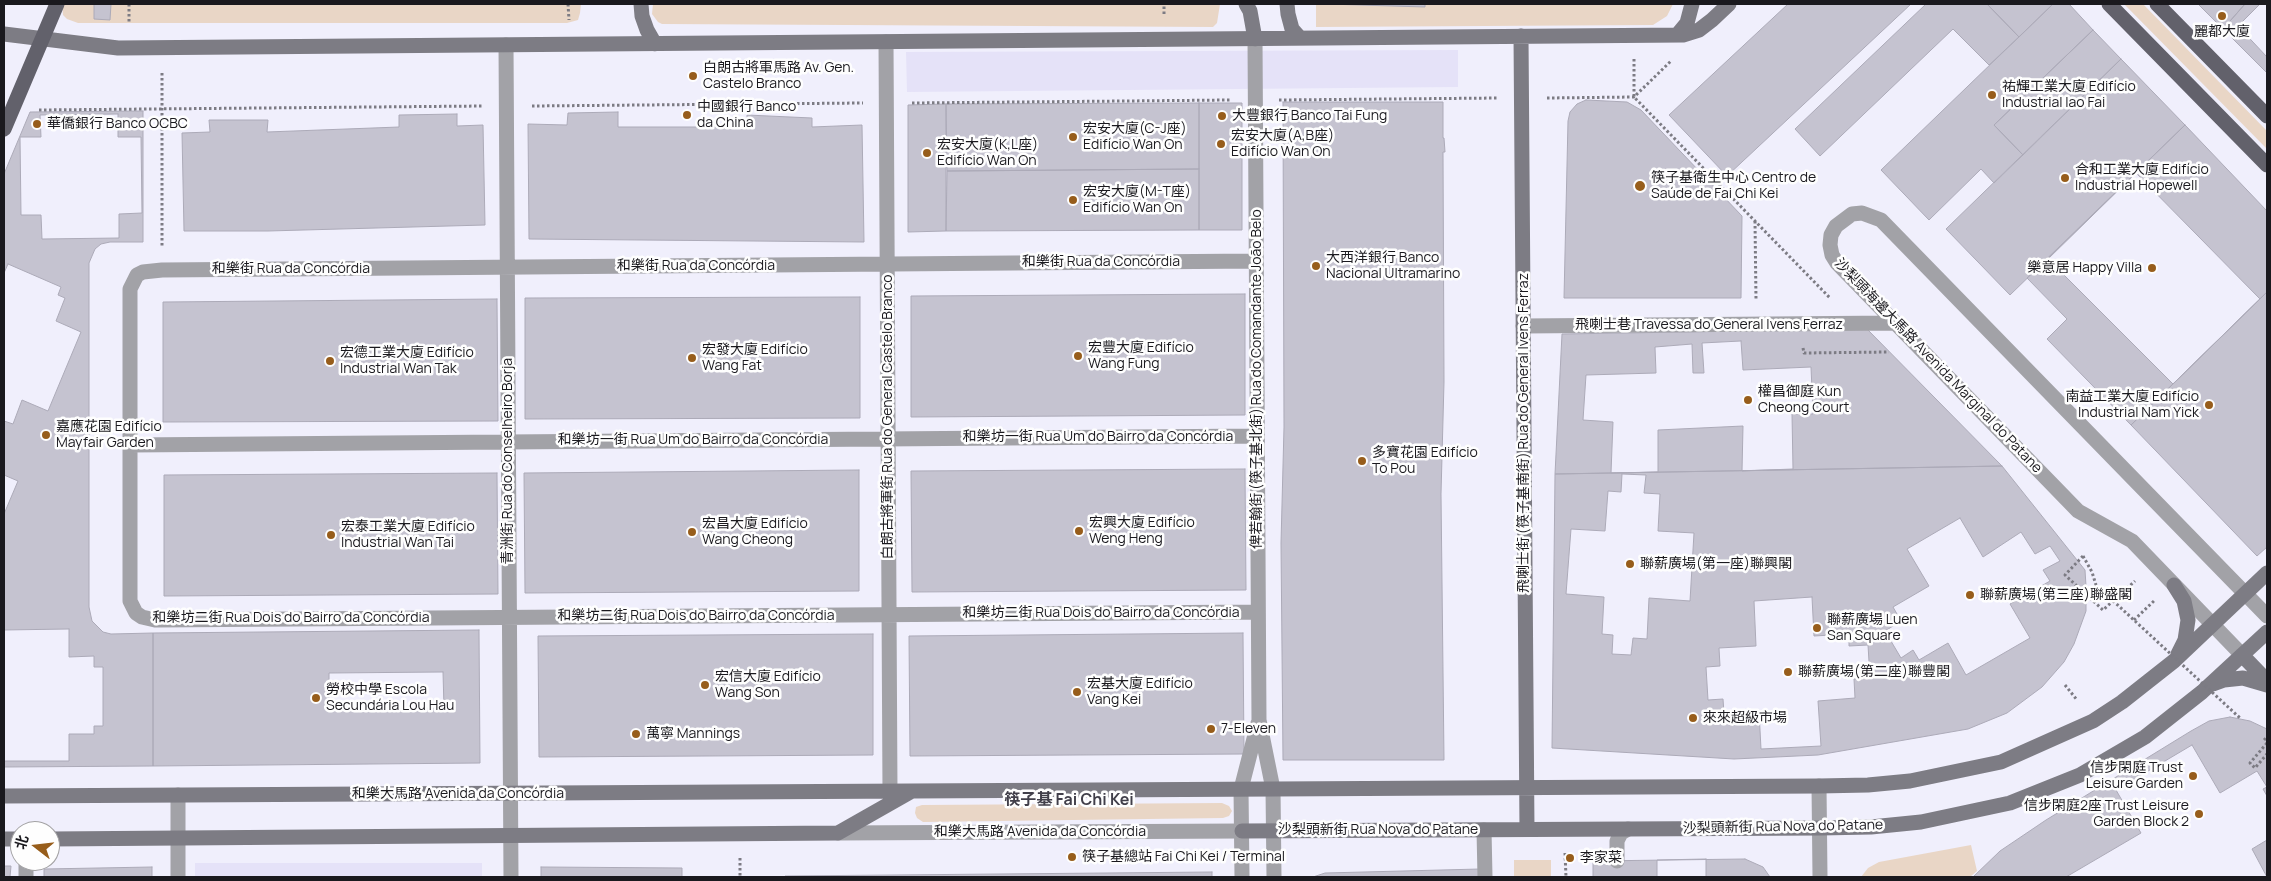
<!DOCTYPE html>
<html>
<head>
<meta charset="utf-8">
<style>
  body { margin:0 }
  #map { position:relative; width:2271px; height:881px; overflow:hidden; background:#f0effc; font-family:Manrope,"Noto Sans SC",sans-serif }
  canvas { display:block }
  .frame { position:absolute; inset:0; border:5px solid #1a191e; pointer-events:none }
  .north { position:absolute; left:10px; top:821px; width:50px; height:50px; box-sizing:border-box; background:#fefefe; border:1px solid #a3a2a4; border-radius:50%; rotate:286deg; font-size:14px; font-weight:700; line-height:20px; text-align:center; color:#1a191e }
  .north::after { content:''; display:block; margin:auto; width:18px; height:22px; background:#975d1b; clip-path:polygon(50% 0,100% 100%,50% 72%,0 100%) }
</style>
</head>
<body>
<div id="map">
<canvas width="2271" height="881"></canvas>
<div class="frame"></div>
<div class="north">北</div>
</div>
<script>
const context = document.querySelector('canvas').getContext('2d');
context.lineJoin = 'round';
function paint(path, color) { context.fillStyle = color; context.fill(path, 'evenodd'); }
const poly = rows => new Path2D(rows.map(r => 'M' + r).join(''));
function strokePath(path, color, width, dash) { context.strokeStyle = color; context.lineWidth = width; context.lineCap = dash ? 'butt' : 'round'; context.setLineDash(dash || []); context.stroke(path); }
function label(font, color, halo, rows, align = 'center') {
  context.font = font + ' Manrope,"Noto Sans SC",sans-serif'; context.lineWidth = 5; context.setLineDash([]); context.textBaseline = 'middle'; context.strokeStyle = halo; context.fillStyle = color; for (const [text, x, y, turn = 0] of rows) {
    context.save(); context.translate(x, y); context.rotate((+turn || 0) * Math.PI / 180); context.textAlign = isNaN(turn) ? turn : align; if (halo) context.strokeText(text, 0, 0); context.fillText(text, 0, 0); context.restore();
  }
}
paint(poly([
  [1458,50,1458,87,907,92,906,52],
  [195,863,482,863,482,877,195,877]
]), '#e5e2f8');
paint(poly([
  [62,4,581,4,580,13,578,20,567,23,78,23,67,19,63,15],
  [653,4,1220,4,1217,23,1213,27,662,24,658,22,652,14],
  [1316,4,1673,4,1667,16,1653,25,1316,27],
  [2124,4,2143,4,2267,131,2267,149],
  [1222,803,1229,806,1232,811,1229,816,1223,818,923,822,917,818,915,813,916,807,922,805],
  [1971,845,1977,871,1970,877,1861,877,1868,868,1879,862],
  [1514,860,1551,860,1551,877,1514,877]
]), '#e9d6c6');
const building = poly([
  [94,4,111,4,110,20,94,19,94,4],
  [1327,4,1425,4,1425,7,1327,4],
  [1788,4,1911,4,1727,176,1669,115,1788,4],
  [1926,4,1987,4,2019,37,1989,65,1953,29,1820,156,1795,129,1926,4],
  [1987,4,2053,4,2019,37,1987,4],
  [2053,4,2069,4,2093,30,1994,125,2023,155,1994,183,1981,169,1929,220,1881,170,2053,4],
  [2198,4,2245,4,2223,29,2198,4],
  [2245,4,2267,4,2267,73,2223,29,2245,4],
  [2260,4,2267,4,2267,57,2238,26,2260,4],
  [2093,30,2121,59,2023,155,1994,125,2093,30],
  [2121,59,2185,125,2010,295,1946,229,2121,59],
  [1586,100,1627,102,1641,110,1742,216,1741,298,1564,298,1568,121,1570,112,1577,104,1586,100],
  [1283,102,1443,102,1443,138,1444,138,1445,152,1443,152,1444,382,1441,494,1444,760,1283,760,1281,543,1284,427,1283,102],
  [1199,103,1242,103,1242,230,1199,230,1199,103],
  [1199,103,1199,169,947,171,946,104,1199,103],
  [946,104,946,231,908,232,908,105,946,104],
  [143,111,143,242,110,242,101,244,95,249,89,263,89,607,92,621,103,632,111,634,153,633,153,766,4,767,4,174,30,112,143,111],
  [618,112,618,127,747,127,747,115,812,118,812,127,862,125,864,242,529,239,528,124,567,125,568,113,618,112],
  [118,114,118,137,141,137,142,213,119,214,119,238,42,239,41,215,21,215,20,137,41,137,40,115,118,114],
  [457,114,457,126,483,125,485,225,268,231,184,231,182,133,210,132,209,120,268,120,267,132,399,127,399,115,457,114],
  [2185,125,2267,211,2267,292,2131,425,2047,339,2067,319,2027,278,2185,125],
  [1199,169,1199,230,946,231,947,171,1199,169],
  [2136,173,2260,299,2173,384,2048,259,2136,173],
  [8,264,61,287,58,295,65,298,56,321,81,332,48,411,22,400,13,424,4,421,4,273,8,264],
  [2267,292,2267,547,2257,556,2131,425,2267,292],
  [1245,294,1245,415,911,417,911,296,1245,294],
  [860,297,860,418,525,419,525,298,860,297],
  [497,299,498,421,163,422,163,302,497,299],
  [1867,329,2002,466,1555,474,1562,334,1867,329],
  [1741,341,1743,370,1811,367,1813,414,1792,414,1793,469,1742,471,1743,426,1658,430,1658,472,1611,473,1613,422,1583,420,1586,375,1656,373,1655,347,1692,344,1693,373,1704,373,1702,343,1741,341],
  [2002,466,2085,570,2086,586,2086,611,2074,644,2064,662,2042,687,2007,713,1968,729,1818,755,1734,759,1552,748,1555,474,2002,466],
  [1245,469,1246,590,912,592,911,471,1245,469],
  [859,470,859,591,525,593,524,473,859,470],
  [497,473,498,594,164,596,164,475,497,473],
  [1622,474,1646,475,1644,493,1660,494,1658,531,1694,533,1690,601,1649,598,1647,639,1633,638,1631,655,1612,654,1613,635,1602,634,1604,597,1566,594,1571,529,1605,531,1608,491,1621,492,1622,474],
  [4,475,18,481,4,514,4,475],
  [1960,518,1983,557,2021,532,2035,554,2050,546,2060,561,2043,570,2050,581,2010,604,2030,638,1966,675,1948,643,1919,660,1913,650,1901,658,1885,631,1901,621,1893,607,1929,586,1907,549,1960,518],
  [1812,597,1814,636,1849,634,1849,646,1868,645,1870,678,1854,679,1855,698,1818,701,1821,746,1761,749,1759,711,1724,713,1723,699,1708,700,1706,667,1720,666,1719,648,1756,646,1754,601,1812,597],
  [69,629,69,657,94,656,94,667,103,667,103,726,94,726,94,734,69,734,69,761,4,761,4,630,69,629],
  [479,630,480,763,153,766,153,633,479,630],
  [443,672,444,708,329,709,329,673,443,672],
  [1243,633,1244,754,910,756,909,636,1243,633],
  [873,634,873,755,539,757,538,636,873,634],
  [2230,717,2250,721,2267,729,2267,877,1973,877,2000,851,2046,820,2191,731,2209,721,2230,717],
  [2192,745,2220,793,2257,771,2267,787,2263,789,2267,796,2267,840,2252,849,2267,877,2066,877,2141,833,2116,790,2192,745],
  [1706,859,1706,877,1657,877,1657,860,1706,859],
  [1745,859,1763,867,1770,877,1593,877,1593,861,1745,859],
  [4,866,11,866,10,877,4,877,4,866],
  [152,867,152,877,44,877,44,869,152,867],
  [541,867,682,868,682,877,541,877,541,867],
  [1480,869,1480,877,1313,877,1325,873,1480,869],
  [1212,872,1212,877,785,877,785,876,1212,872]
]);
paint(building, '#c5c3d0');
strokePath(building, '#acaab8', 1);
strokePath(poly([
  [129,4,129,23],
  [568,4,569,20],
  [1164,14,1164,4],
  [1634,59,1634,97,1830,298],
  [162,73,162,246],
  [1547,98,1634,97,1671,61],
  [1279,100,1498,98],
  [912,103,1230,100],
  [532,106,863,103],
  [39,110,483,106],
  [1755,221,1756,300],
  [1803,348,1804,353,1889,352],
  [2083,556,2065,575,2103,610,2135,581],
  [2134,620,2155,600],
  [2065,685,2077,700],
  [2264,740,2267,737],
  [2267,743,2250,763,2255,768,2267,754],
  [1565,853,1566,877],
  [740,858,740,877]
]), '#7c7b83', 3, [2.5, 2.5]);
strokePath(poly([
  [838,833,1242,831],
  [1617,861,1617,841,1621,833,1628,829]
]), '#a2a2a7', 15);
strokePath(poly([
  [1255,39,1259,720,1273,789,1274,877],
  [886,42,890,791],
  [506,45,511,877],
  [1256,261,162,270,143,272,137,275,130,289,130,601,136,613,142,617,155,620,1258,612],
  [1523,326,1895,323],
  [130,445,1257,436],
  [2242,655,2132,541,2078,511,1837,263,1832,255,1830,245,1831,235,1836,226,1852,214,1862,213,1881,220,2267,616],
  [1819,786,1820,877],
  [178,795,178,877],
  [1484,830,1485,877],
  [26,861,26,877],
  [1242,877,1241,789,1258,723]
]), '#a2a2a7', 15);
strokePath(poly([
  [641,4,642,16,647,30,655,44],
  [1246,4,1250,11,1255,39],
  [1287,4,1288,14,1292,29,1300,38],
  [4,34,118,48,1683,35,1699,30,1712,20,1729,4],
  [1677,35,1687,23,1692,4],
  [1521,36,1527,829],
  [2174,585,2184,601,2188,620,2185,640,2178,654],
  [2242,655,2267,681],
  [2213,684,2224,680,2243,678,2267,685],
  [4,796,1819,786,1868,785,1910,781,2001,762,2093,721,2122,702,2174,661,2267,573],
  [1242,831,1820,828,1871,827,1921,822,2010,803,2080,775,2145,737,2202,692,2267,632],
  [4,839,20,839],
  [50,839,838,833,912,791]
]), '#7d7c84', 15);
strokePath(poly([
  [2109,4,2267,165],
  [2157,4,2267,116],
  [4,129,57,4]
]), '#62616b', 15);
strokePath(poly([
  [2083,556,2092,572,2096,585,2240,718]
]), '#7c7b83', 3, [2.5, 2.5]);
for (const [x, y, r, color] of [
  [2222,16,5,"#975d1b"],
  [693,76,5,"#975d1b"],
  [1992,95,5,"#975d1b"],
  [687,115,5,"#975d1b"],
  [1222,116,5,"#975d1b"],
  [37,124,5,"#975d1b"],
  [1073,137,5,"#975d1b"],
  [1221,144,5,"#975d1b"],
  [927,153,5,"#975d1b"],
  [2065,178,5,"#975d1b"],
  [1640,186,6,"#975d1b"],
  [1073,200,5,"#975d1b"],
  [1316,266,5,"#975d1b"],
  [2152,268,5,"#975d1b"],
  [1078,356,5,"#975d1b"],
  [692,358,5,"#975d1b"],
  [330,361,5,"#975d1b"],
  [1748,400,5,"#975d1b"],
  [2209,405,5,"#975d1b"],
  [46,435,5,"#975d1b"],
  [1362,461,5,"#975d1b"],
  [1079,531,5,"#975d1b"],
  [692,532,5,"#975d1b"],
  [331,535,5,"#975d1b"],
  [1630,564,5,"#975d1b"],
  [1970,595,5,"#975d1b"],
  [1817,628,5,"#975d1b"],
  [1788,672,5,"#975d1b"],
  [705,685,5,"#975d1b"],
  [1077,692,5,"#975d1b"],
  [316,698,5,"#975d1b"],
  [1693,718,5,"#975d1b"],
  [1211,729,5,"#975d1b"],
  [636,734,5,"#975d1b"],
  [2193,776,5,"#975d1b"],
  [2199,814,5,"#975d1b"],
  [1072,857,5,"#975d1b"],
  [1570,858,5,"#975d1b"]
]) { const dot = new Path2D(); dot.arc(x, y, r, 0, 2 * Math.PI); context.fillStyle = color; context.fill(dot); strokePath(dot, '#fefefe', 2); }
label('14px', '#1a191e', '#fefefe', [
  ["麗都大廈",2222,32,"center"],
  ["白朗古將軍馬路 Av. Gen.",703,68],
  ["Castelo Branco",703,84],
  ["祐輝工業大廈 Edifício",2002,87],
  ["Industrial Iao Fai",2002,103],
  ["中國銀行 Banco",697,107],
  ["da China",697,123],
  ["大豐銀行 Banco Tai Fung",1232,116],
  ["華僑銀行 Banco OCBC",47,124],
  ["宏安大廈(C-J座)",1083,129],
  ["Edifício Wan On",1083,145],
  ["宏安大廈(A,B座)",1231,136],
  ["Edifício Wan On",1231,152],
  ["宏安大廈(K,L座)",937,145],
  ["Edifício Wan On",937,161],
  ["合和工業大廈 Edifício",2075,170],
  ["Industrial Hopewell",2075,186],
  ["筷子基衛生中心 Centro de",1651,178],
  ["Saúde de Fai Chi Kei",1651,194],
  ["宏安大廈(M-T座)",1083,192],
  ["Edifício Wan On",1083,208],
  ["大西洋銀行 Banco",1326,258],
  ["Nacional Ultramarino",1326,274],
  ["樂意居 Happy Villa",2142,268,"right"],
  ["宏豐大廈 Edifício",1088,348],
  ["Wang Fung",1088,364],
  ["宏發大廈 Edifício",702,350],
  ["Wang Fat",702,366],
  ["宏德工業大廈 Edifício",340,353],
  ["Industrial Wan Tak",340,369],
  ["權昌御庭 Kun",1758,392],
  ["Cheong Court",1758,408],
  ["南益工業大廈 Edifício",2199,397,"right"],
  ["Industrial Nam Yick",2199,413,"right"],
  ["嘉應花園 Edifício",56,427],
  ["Mayfair Garden",56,443],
  ["多寶花園 Edifício",1372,453],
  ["To Pou",1372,469],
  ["宏興大廈 Edifício",1089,523],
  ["Weng Heng",1089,539],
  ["宏昌大廈 Edifício",702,524],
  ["Wang Cheong",702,540],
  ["宏泰工業大廈 Edifício",341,527],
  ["Industrial Wan Tai",341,543],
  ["聯薪廣場(第一座)聯興閣",1640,564],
  ["聯薪廣場(第三座)聯盛閣",1980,595],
  ["聯薪廣場 Luen",1827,620],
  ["San Square",1827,636],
  ["聯薪廣場(第二座)聯豐閣",1798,672],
  ["宏信大廈 Edifício",715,677],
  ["Wang Son",715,693],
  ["宏基大廈 Edifício",1087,684],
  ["Vang Kei",1087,700],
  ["勞校中學 Escola",326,690],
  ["Secundária Lou Hau",326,706],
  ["來來超級市場",1703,718],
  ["7-Eleven",1221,729],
  ["萬寧 Mannings",646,734],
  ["信步閑庭 Trust",2183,768,"right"],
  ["Leisure Garden",2183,784,"right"],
  ["信步閑庭2座 Trust Leisure",2189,806,"right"],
  ["Garden Block 2",2189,822,"right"],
  ["筷子基總站 Fai Chi Kei / Terminal",1082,857],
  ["李家菜",1580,858]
], 'left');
label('14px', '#1a191e', '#fefefe', [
  ["和樂街 Rua da Concórdia",1101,262],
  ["和樂街 Rua da Concórdia",696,266],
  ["和樂街 Rua da Concórdia",291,269],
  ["飛喇士巷 Travessa do General Ivens Ferraz",1709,325],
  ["沙梨頭海邊大馬路 Avenida Marginal do Patane",1938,366,46],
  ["俾若翰街 (筷子基北街) Rua do Comandante João Belo",1257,379,-90],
  ["白朗古將軍街 Rua do General Castelo Branco",888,417,-90],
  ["飛喇士街 (筷子基南街) Rua do General Ivens Ferraz",1524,433,-90],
  ["和樂坊一街 Rua Um do Bairro da Concórdia",1098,437],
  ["和樂坊一街 Rua Um do Bairro da Concórdia",693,440],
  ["青洲街 Rua do Conselheiro Borja",508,461,-90],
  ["和樂坊二街 Rua Dois do Bairro da Concórdia",1101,613],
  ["和樂坊二街 Rua Dois do Bairro da Concórdia",696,616],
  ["和樂坊二街 Rua Dois do Bairro da Concórdia",291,618],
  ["和樂大馬路 Avenida da Concórdia",458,794],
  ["沙梨頭新街 Rua Nova do Patane",1783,827,-1],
  ["沙梨頭新街 Rua Nova do Patane",1378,830],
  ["和樂大馬路 Avenida da Concórdia",1040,832]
]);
label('bold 16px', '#413f4a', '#fefefe', [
  ["筷子基 Fai Chi Kei",1069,801]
]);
</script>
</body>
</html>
